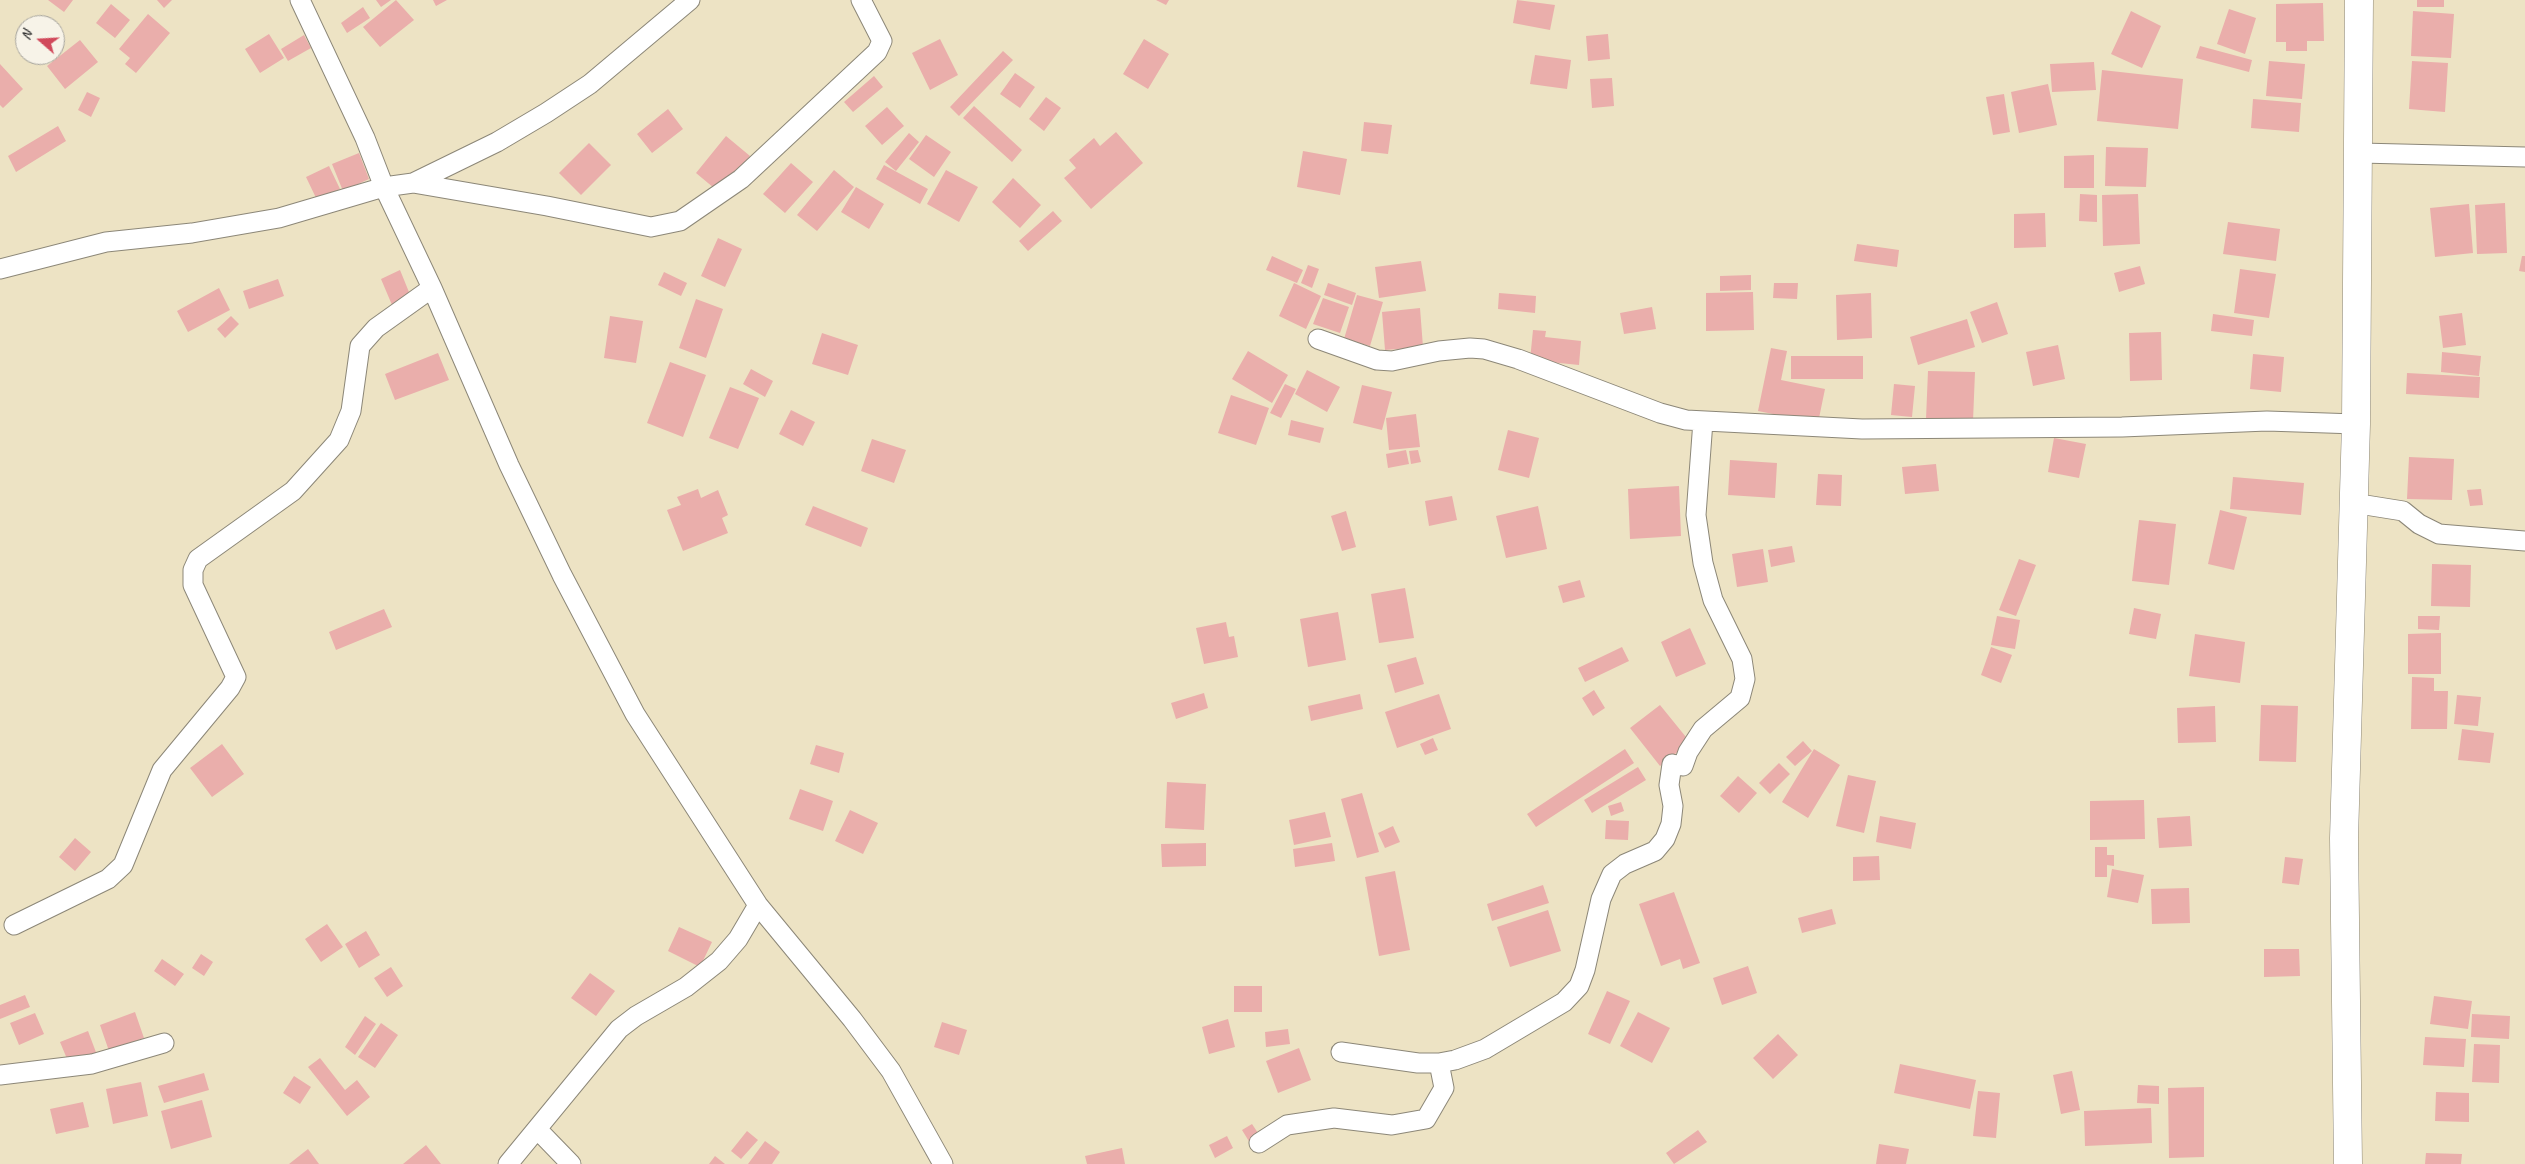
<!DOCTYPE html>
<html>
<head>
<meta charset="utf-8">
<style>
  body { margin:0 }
  #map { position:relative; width:2525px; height:1164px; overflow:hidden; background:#ede3c4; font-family:Caveat,sans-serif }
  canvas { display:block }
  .north { position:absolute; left:15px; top:15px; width:50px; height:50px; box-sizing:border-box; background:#f7f3e8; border:1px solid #a5a39c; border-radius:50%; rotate:289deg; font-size:14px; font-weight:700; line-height:20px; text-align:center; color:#2b2b2b }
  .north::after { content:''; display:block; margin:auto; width:18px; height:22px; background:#d1495b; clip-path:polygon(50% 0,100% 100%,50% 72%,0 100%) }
</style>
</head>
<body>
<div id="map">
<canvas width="2525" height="1164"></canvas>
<div class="north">N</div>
</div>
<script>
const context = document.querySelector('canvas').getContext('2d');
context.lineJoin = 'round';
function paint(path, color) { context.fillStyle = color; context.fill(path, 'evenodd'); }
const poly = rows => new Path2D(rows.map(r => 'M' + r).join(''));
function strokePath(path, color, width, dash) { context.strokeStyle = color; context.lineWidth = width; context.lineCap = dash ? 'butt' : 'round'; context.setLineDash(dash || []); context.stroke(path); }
paint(poly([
  [48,0,73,0,64,12],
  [157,0,172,0,164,8],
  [376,0,391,0,381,7],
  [396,0,414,20,380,47,363,27],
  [433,0,447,0,436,6],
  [1156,0,1169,0,1166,5],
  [1517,0,1555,5,1550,30,1513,23],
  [2417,0,2444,0,2444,7,2417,7],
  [2323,3,2324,41,2307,41,2307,51,2286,51,2286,42,2276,42,2276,4],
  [111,4,130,20,115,38,96,23],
  [363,7,370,18,347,33,341,23],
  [2229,9,2256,18,2245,54,2217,44],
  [2131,11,2161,26,2142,68,2111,54],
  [2413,11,2454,14,2451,58,2411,56],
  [148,14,170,33,136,73,125,64,130,58,119,49],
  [269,34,284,58,260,73,245,49],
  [1608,34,1610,59,1588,61,1586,36],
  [304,35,311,48,288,61,281,49],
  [940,39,958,75,930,90,912,53],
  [1144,39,1169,54,1148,89,1123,74],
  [80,40,98,62,65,89,47,66],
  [2200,46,2252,60,2249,72,2196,58],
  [1003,51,1013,60,959,116,950,107],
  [1535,55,1571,60,1567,89,1530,84],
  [2269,61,2305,64,2302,99,2266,96],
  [2412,61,2448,63,2445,112,2409,109],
  [2094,62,2096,90,2052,92,2050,64],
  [0,64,23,89,3,108,0,105],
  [2102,70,2183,79,2178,129,2097,121],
  [1015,73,1035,87,1020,108,1000,94],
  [874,76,883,87,853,112,844,102],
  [1612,78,1614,106,1592,108,1590,79],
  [2048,84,2057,125,2019,133,2011,92],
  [87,92,100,98,91,117,78,110],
  [2004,94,2010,132,1993,135,1986,97],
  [1046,97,1061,108,1044,131,1029,119],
  [2253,99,2301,103,2299,132,2251,128],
  [974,106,1022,150,1012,162,963,118],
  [887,107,904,126,882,145,865,126],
  [668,109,683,129,652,153,637,134],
  [1364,122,1392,125,1388,154,1361,151],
  [58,126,66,141,16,172,8,156],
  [1116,132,1143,163,1091,209,1064,178,1076,168,1069,160,1094,138,1100,146],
  [909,133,919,142,896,171,885,162],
  [926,135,951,152,934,177,909,159],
  [726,136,750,156,720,193,696,173],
  [589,143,611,165,581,195,559,173],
  [2106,147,2148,148,2146,187,2105,186],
  [1303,151,1347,159,1340,195,1297,187],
  [359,153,369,179,343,191,332,164],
  [2094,155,2094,188,2064,188,2064,156],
  [791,163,813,182,785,213,763,194],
  [884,165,928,189,920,204,876,179],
  [329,166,340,189,317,200,306,177],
  [834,170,854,187,817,231,797,215],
  [946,170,978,187,959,222,927,204],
  [1013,178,1041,205,1020,228,992,202],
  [856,187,884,204,869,229,841,212],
  [2080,194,2097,195,2097,222,2079,221],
  [2138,194,2140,244,2103,246,2102,195],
  [2505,203,2507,253,2477,254,2475,205],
  [2469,204,2473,253,2435,257,2430,208],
  [1053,211,1062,221,1028,251,1019,241],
  [2045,213,2046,247,2014,248,2014,214],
  [2228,222,2280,229,2276,261,2223,254],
  [718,238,742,249,725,287,701,276],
  [1857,244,1899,250,1897,267,1854,261],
  [1272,256,1303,270,1297,283,1266,270],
  [2522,256,2525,256,2525,272,2519,271],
  [1421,261,1426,291,1379,298,1375,267],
  [1308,265,1319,269,1312,288,1301,283],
  [2140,266,2145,284,2119,292,2114,273],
  [2240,269,2276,274,2269,318,2234,313],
  [400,270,411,297,392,305,381,279],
  [664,272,687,283,681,296,658,285],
  [1751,275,1751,290,1720,291,1720,276],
  [278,279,284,296,249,309,243,291],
  [1294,283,1321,296,1306,329,1279,316],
  [1328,283,1356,293,1352,305,1324,295],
  [1774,283,1798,283,1797,299,1773,298],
  [219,288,230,310,188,332,177,311],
  [1753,292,1754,330,1706,331,1706,293],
  [1499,293,1536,296,1535,313,1498,309],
  [1871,293,1872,338,1837,340,1836,295],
  [1357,295,1383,302,1370,346,1344,339],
  [1323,298,1349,307,1340,333,1313,324],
  [696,299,723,309,706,358,679,348],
  [1997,302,2008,334,1982,343,1970,312],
  [1652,307,1656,329,1624,334,1620,313],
  [1420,308,1423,347,1385,350,1382,312],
  [2462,313,2466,345,2443,348,2439,316],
  [2213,314,2254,320,2252,336,2211,331],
  [231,316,239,324,225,338,217,329],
  [610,316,643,321,636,363,604,358],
  [1967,319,1975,347,1918,365,1910,337],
  [1533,330,1546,331,1545,337,1581,341,1579,365,1530,360],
  [2161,332,2162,380,2130,381,2129,333],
  [822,333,858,345,848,375,812,364],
  [2058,345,2065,379,2033,386,2026,352],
  [1771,348,1787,351,1781,380,1825,389,1818,423,1758,411],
  [1248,351,1288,375,1272,403,1232,379],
  [2442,352,2481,356,2479,376,2441,372],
  [438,353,449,380,395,400,385,374],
  [2253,354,2284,357,2281,392,2250,389],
  [1791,356,1863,356,1863,379,1791,379],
  [670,362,706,375,683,437,647,423],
  [751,369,773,381,765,397,743,384],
  [1307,370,1340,387,1327,412,1295,394],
  [1928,371,1975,372,1973,421,1926,419],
  [2407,373,2480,377,2479,398,2406,394],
  [1285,384,1296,389,1281,418,1270,413],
  [1894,384,1915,386,1912,417,1891,415],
  [1362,385,1392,392,1382,430,1353,423],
  [730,387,759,398,738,449,709,438],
  [1231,395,1269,408,1256,445,1218,433],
  [791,410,815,422,803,446,779,434],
  [1416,414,1420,447,1389,450,1386,418],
  [1291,420,1324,428,1320,443,1288,435],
  [1508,430,1539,438,1529,478,1498,470],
  [2054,438,2086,444,2079,478,2048,472],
  [872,439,906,450,894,483,861,471],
  [1406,450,1409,464,1388,468,1386,454],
  [1418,450,1421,462,1411,464,1409,451],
  [2409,457,2454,459,2452,500,2407,499],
  [1730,460,1777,463,1775,498,1728,495],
  [1936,464,1939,491,1905,494,1902,467],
  [1818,474,1842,475,1841,506,1816,505],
  [2233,477,2304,483,2301,515,2230,509],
  [1679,486,1681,536,1630,539,1628,489],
  [698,489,701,498,718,490,728,515,722,518,728,533,683,551,667,510,681,505,677,497],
  [2481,489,2483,505,2470,506,2467,490],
  [1452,496,1457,520,1429,526,1425,501],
  [813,506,868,528,861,547,805,525],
  [1538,506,1547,549,1506,558,1496,516],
  [2220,510,2247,517,2234,570,2208,564],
  [1346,511,1356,547,1342,551,1331,516],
  [2139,520,2176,524,2169,585,2132,581],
  [1792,546,1795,562,1771,567,1768,550],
  [1763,549,1768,582,1737,587,1732,554],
  [2019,559,2036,565,2016,616,1999,610],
  [2432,564,2471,565,2470,607,2431,606],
  [1580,580,1585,597,1563,603,1558,586],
  [1405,588,1414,638,1379,643,1371,594],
  [2134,608,2161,614,2156,639,2129,634],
  [384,609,392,627,336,650,329,632],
  [1338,612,1346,660,1308,667,1300,619],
  [1997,616,2020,620,2015,649,1991,645],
  [2418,616,2440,616,2439,630,2418,629],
  [1226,622,1229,637,1234,636,1238,657,1204,664,1196,628],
  [1690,628,1706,664,1676,677,1661,642],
  [2441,633,2441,674,2408,674,2408,634],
  [2195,634,2245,642,2240,683,2189,676],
  [1622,647,1629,661,1585,682,1578,668],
  [1991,647,2012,655,2001,683,1981,675],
  [1416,657,1424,684,1395,693,1387,665],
  [2412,677,2434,678,2434,691,2448,691,2447,729,2411,729],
  [1594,690,1605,708,1593,716,1582,698],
  [1204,693,1208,708,1176,719,1171,703],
  [1360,694,1363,709,1311,721,1308,706],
  [1439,694,1451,729,1397,748,1385,712],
  [2457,695,2481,697,2478,726,2454,724],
  [1660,705,1690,742,1660,766,1630,728],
  [2261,705,2298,706,2296,762,2259,761],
  [2215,706,2216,742,2178,743,2177,708],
  [2462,729,2494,733,2490,763,2458,760],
  [1433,738,1438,750,1425,755,1420,744],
  [1803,741,1812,751,1795,766,1786,757],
  [222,744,244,774,212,797,190,768],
  [816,745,844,753,839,773,810,764],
  [1625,749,1634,763,1536,827,1527,814],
  [1814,749,1840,765,1808,818,1782,802],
  [1779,763,1790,774,1770,794,1759,783],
  [1638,767,1646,780,1592,813,1584,800],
  [1848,775,1876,781,1864,833,1836,826],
  [1738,776,1757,793,1739,813,1720,796],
  [1167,782,1206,784,1204,830,1165,828],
  [800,789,833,801,823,831,789,819],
  [1362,793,1379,852,1357,858,1341,799],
  [2144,800,2145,839,2090,840,2090,801],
  [1621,802,1624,811,1611,816,1608,806],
  [850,810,878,823,863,854,835,841],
  [1325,812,1331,837,1294,845,1289,820],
  [1880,816,1916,823,1911,849,1876,842],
  [2190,816,2192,846,2159,848,2157,818],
  [1606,820,1629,821,1628,840,1605,839],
  [1393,826,1400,842,1385,848,1378,833],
  [75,838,91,852,75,871,59,857],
  [1206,843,1206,866,1162,867,1161,844],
  [1332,843,1335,861,1295,867,1293,849],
  [2095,847,2107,847,2107,855,2114,855,2114,866,2107,865,2107,877,2095,877],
  [1879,856,1880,880,1853,881,1853,857],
  [2285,857,2303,859,2299,885,2282,883],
  [2112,869,2144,875,2138,903,2107,897],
  [1395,871,1410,950,1379,956,1365,877],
  [1543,885,1549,903,1492,921,1487,904],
  [2189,888,2190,923,2152,924,2151,889],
  [1674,892,1700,963,1683,969,1680,959,1661,966,1639,904],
  [1832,909,1836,924,1802,933,1798,918],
  [1548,910,1561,951,1510,967,1497,927],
  [327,924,343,947,321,962,305,939],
  [679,927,712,942,700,967,668,951],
  [366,931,380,955,359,968,345,944],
  [2264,949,2299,949,2300,976,2264,977],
  [201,954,213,962,204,976,192,968],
  [162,959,184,974,175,986,154,971],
  [1748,966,1757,993,1722,1005,1713,978],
  [391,967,403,986,387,997,374,978],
  [590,973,615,991,596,1016,571,998],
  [1234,986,1262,986,1262,1012,1234,1012],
  [1607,991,1630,1001,1610,1044,1588,1034],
  [25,995,30,1007,0,1019,0,1005],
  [2434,996,2472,1001,2468,1029,2430,1024],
  [135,1012,144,1038,109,1051,100,1025],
  [1638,1012,1670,1028,1652,1063,1620,1046],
  [35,1013,44,1034,19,1045,10,1023],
  [2472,1014,2510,1016,2509,1039,2471,1037],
  [365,1016,376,1024,355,1055,345,1047],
  [1228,1019,1235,1047,1209,1054,1202,1027],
  [942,1022,967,1030,959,1055,934,1047],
  [381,1023,398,1035,375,1068,358,1057],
  [1288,1029,1290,1044,1266,1047,1265,1032],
  [88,1031,97,1055,70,1066,60,1042],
  [1778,1034,1798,1055,1773,1079,1753,1058],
  [2425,1037,2466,1039,2464,1067,2423,1065],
  [2474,1044,2500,1045,2499,1083,2472,1082],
  [1299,1048,1311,1080,1278,1093,1266,1061],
  [320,1058,345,1090,357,1080,370,1097,347,1116,308,1067],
  [1900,1064,1976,1080,1970,1109,1894,1093],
  [2072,1071,2080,1110,2061,1114,2053,1075],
  [204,1073,209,1090,164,1103,158,1086],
  [294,1076,311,1087,300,1104,283,1093],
  [141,1082,148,1116,113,1124,106,1089],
  [2138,1085,2159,1086,2159,1104,2137,1103],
  [2204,1087,2204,1157,2169,1158,2168,1088],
  [1978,1091,2000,1093,1996,1138,1973,1136],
  [2436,1092,2469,1093,2469,1122,2435,1121],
  [202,1100,212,1137,171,1149,161,1111],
  [83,1102,89,1127,56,1134,50,1109],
  [2151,1108,2152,1143,2085,1146,2084,1111],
  [1252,1124,1260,1136,1250,1143,1242,1130],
  [1698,1130,1707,1142,1674,1164,1666,1153],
  [747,1131,758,1140,741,1159,731,1151],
  [1227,1136,1233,1148,1215,1158,1209,1145],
  [765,1141,780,1152,772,1164,748,1164],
  [1879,1144,1909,1149,1906,1164,1876,1164],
  [426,1145,441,1164,403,1164],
  [1122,1148,1125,1164,1087,1164,1085,1156],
  [308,1149,319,1164,289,1164],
  [2426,1153,2462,1154,2461,1164,2425,1164],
  [715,1156,725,1164,709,1164]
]), '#eaaeab');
const street = poly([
  [300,0,365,138,384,187,432,288,509,465,562,575,635,714,758,905,852,1019,891,1071,943,1164],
  [2360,153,2525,157],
  [413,183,547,206,651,227,680,221,741,179,877,52,882,41,861,0],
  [0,269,106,242,192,233,279,218,384,187,413,183,497,142,546,113,590,84,690,0],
  [1318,339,1377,360,1392,361,1439,351,1470,348,1484,349,1518,359,1660,413,1686,420,1862,429,2122,427,2267,421,2356,424],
  [2353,503,2403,511,2419,524,2439,534,2525,541],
  [14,925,108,879,123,865,162,770,230,688,236,677,193,585,193,570,198,559,293,491,339,440,351,411,360,346,376,328,432,288],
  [1341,1052,1418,1063,1439,1063,1455,1060,1485,1049,1564,1002,1579,986,1585,970,1601,899,1612,874,1625,864,1655,851,1665,839,1671,824,1673,806,1669,785,1672,764,1683,766,1688,752,1703,729,1740,698,1745,679,1742,659,1713,600,1703,563,1696,515,1703,421],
  [0,1075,92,1064,164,1043],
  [537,1129,571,1164],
  [1259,1143,1287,1125,1334,1118,1392,1125,1426,1119,1444,1088,1439,1063],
  [508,1164,619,1029,636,1016,686,987,719,961,738,939,758,905]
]);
const secondary = poly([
  [2348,1164,2344,838,2356,424,2359,0]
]);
strokePath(street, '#8c8778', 21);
strokePath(secondary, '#8c8778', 29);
strokePath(street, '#fff', 19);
strokePath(secondary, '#fff', 28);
</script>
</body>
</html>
